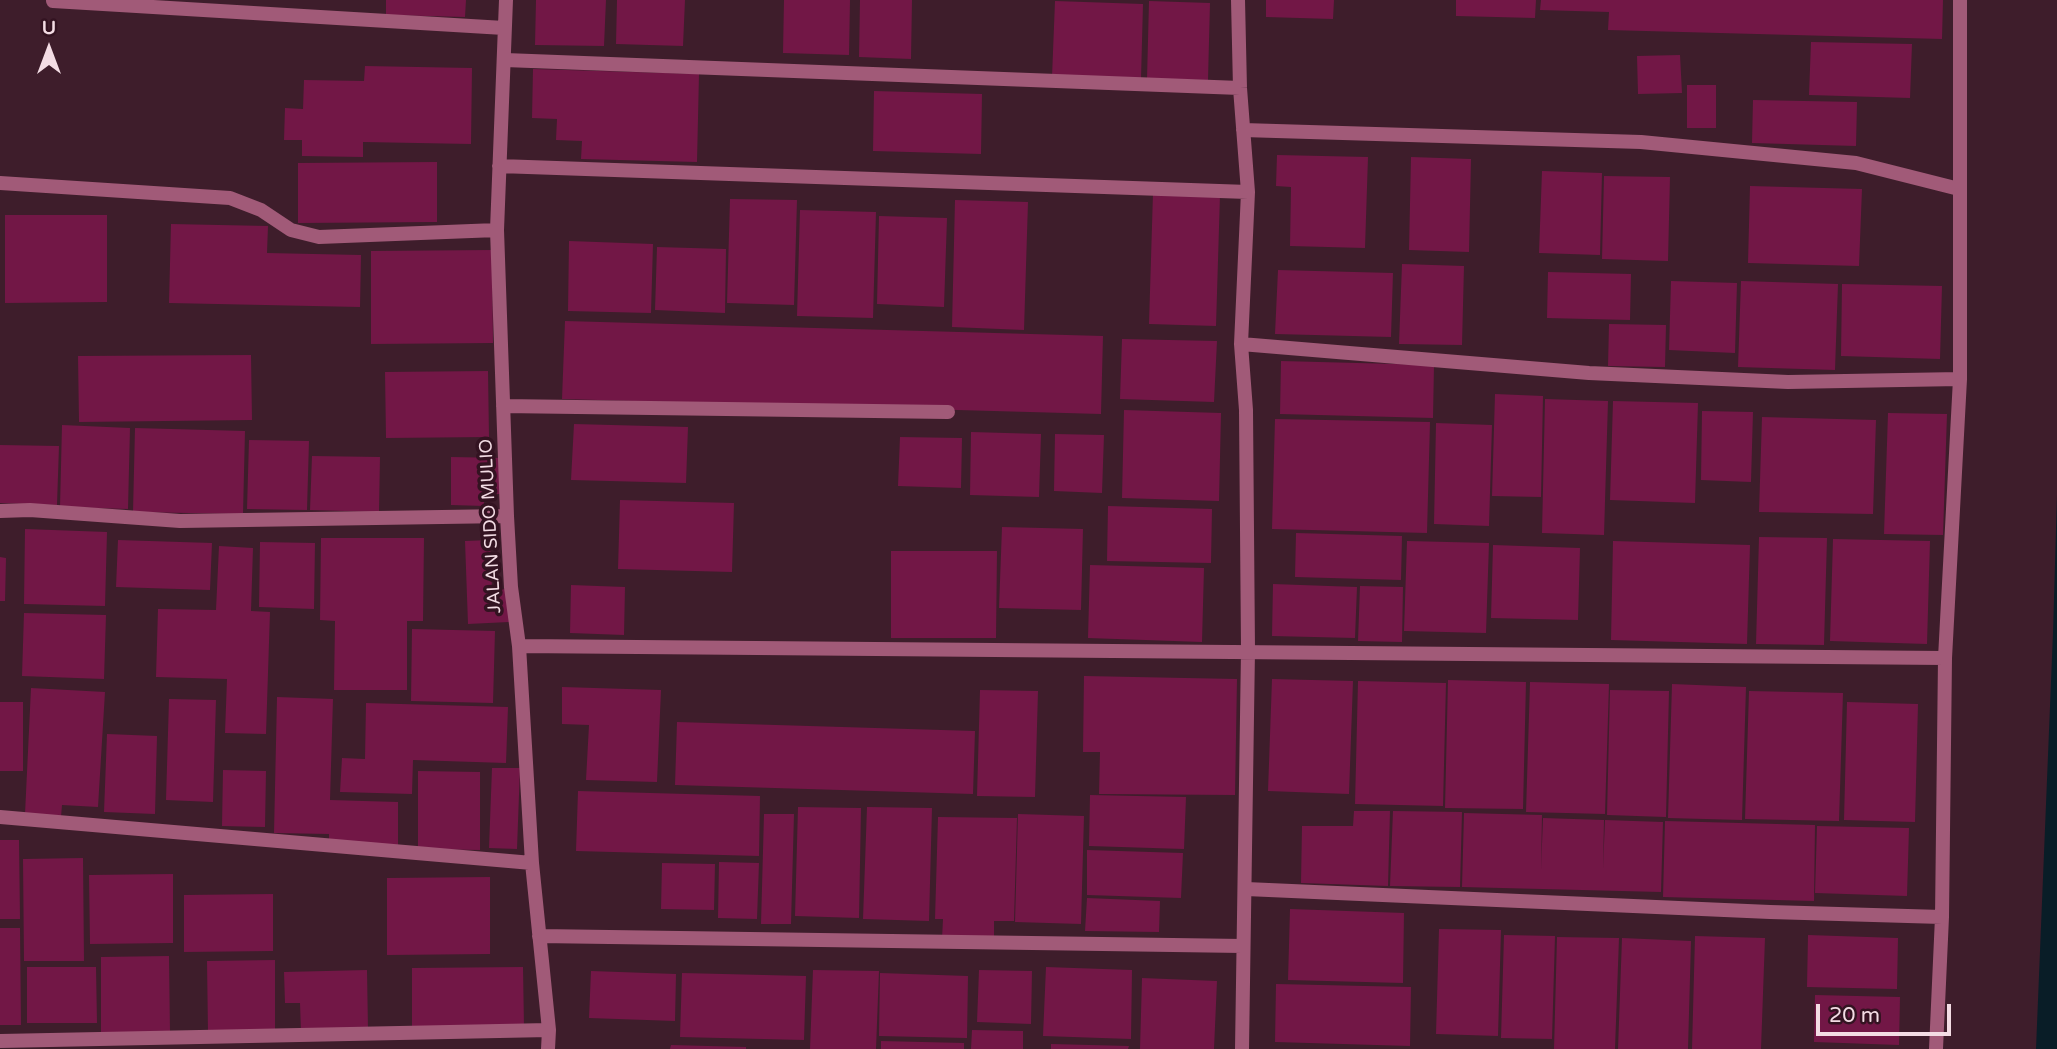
<!DOCTYPE html>
<html>
<head>
<meta charset="utf-8">
<style>
  body { margin:0 }
  #map { position:relative; width:2057px; height:1049px; overflow:hidden; background:#3e1d2b; font-family:"Varela Round",sans-serif }
  canvas { display:block }
  .north { position:absolute; left:14px; top:14px; width:70px; height:70px; -webkit-text-stroke:5px #331321; paint-order:stroke; rotate:0deg; font-size:19px; font-weight:700; line-height:28px; text-align:center; color:#f3dce4 }
  .north::after { content:''; display:block; margin:auto; width:24px; height:32px; background:#f3dce4; clip-path:polygon(50% 0,100% 100%,50% 72%,0 100%) }
  .scale { position:absolute; left:1816px; top:1004px; width:135px; height:32px; box-sizing:border-box; border:4px solid #f3dce4; border-top:0; padding-left:9px; font-size:21px; line-height:24px; white-space:nowrap; color:#f3dce4; -webkit-text-stroke:5px #331321; paint-order:stroke }
</style>
</head>
<body>
<div id="map">
<canvas width="2057" height="1049"></canvas>
<div class="north">U</div>
<div class="scale">20 m</div>
</div>
<script>
const context = document.querySelector('canvas').getContext('2d');
context.lineJoin = 'round';
function paint(path, color) { context.fillStyle = color; context.fill(path, 'evenodd'); }
const poly = rows => new Path2D(rows.map(r => 'M' + r).join(''));
function strokePath(path, color, width, dash) { context.strokeStyle = color; context.lineWidth = width; context.lineCap = dash ? 'butt' : 'round'; context.setLineDash(dash || []); context.stroke(path); }
function label(font, color, halo, rows, align = 'center') {
  context.font = font + ' "Varela Round",sans-serif'; context.lineWidth = 7; context.setLineDash([]); context.textBaseline = 'middle'; context.strokeStyle = halo; context.fillStyle = color; for (const [text, x, y, turn = 0] of rows) {
    context.save(); context.translate(x, y); context.rotate((+turn || 0) * Math.PI / 180); context.textAlign = isNaN(turn) ? turn : align; if (halo) context.strokeText(text, 0, 0); context.fillText(text, 0, 0); context.restore();
  }
}
paint(poly([
  [2057,495,2057,1049,2036,1049,2053,633]
]), '#091d27');
paint(poly([
  [386,0,466,0,465,17,386,15],
  [536,0,606,0,604,46,535,45],
  [617,0,685,0,683,46,616,44],
  [784,0,850,0,849,55,783,53],
  [860,0,912,0,911,59,859,57],
  [1266,0,1334,0,1333,19,1266,17],
  [1456,0,1536,0,1535,18,1456,16],
  [1541,0,1943,0,1942,39,1608,30,1609,12,1540,10],
  [1055,1,1143,4,1141,79,1052,77],
  [1149,1,1210,3,1208,80,1147,79],
  [1811,42,1912,44,1910,98,1809,95],
  [1680,55,1682,93,1638,94,1637,56],
  [365,66,472,68,471,144,363,142,363,157,302,156,302,140,284,140,285,108,303,109,304,80,364,81],
  [533,69,699,74,697,162,581,159,582,141,556,140,557,119,532,118],
  [1687,85,1716,85,1716,128,1687,128],
  [874,91,982,94,981,154,873,151],
  [1753,100,1857,102,1856,146,1752,143],
  [1277,155,1368,157,1365,248,1290,246,1291,187,1276,186],
  [1411,157,1471,159,1469,252,1409,250],
  [437,162,437,222,298,223,298,163],
  [1542,171,1602,173,1600,255,1539,253],
  [1604,176,1670,177,1668,261,1602,259],
  [1750,186,1862,189,1859,266,1748,263],
  [1153,193,1220,195,1216,326,1149,324],
  [730,199,797,200,794,305,727,303],
  [955,200,1028,202,1024,330,952,327],
  [800,210,876,212,873,318,797,316],
  [5,215,107,215,107,302,5,303],
  [879,216,947,218,944,307,877,304],
  [171,224,268,226,267,253,361,255,360,307,169,303],
  [569,241,653,244,651,313,568,311],
  [657,247,726,249,725,313,655,310],
  [492,250,493,343,371,344,371,251],
  [1402,264,1464,266,1462,345,1399,344],
  [1278,270,1393,273,1391,337,1275,334],
  [1548,272,1631,274,1630,320,1547,318],
  [1671,281,1737,283,1735,353,1669,350],
  [1741,281,1838,284,1835,370,1738,367],
  [1842,284,1942,286,1940,359,1841,356],
  [565,321,1103,336,1101,414,562,399],
  [1609,324,1666,325,1665,367,1608,366],
  [1122,339,1217,341,1214,402,1120,399],
  [251,355,252,420,79,422,78,356],
  [1281,361,1434,365,1433,418,1280,414],
  [488,371,489,437,386,438,385,372],
  [1495,394,1543,396,1541,497,1492,496],
  [1545,399,1608,401,1604,535,1542,533],
  [1613,401,1698,403,1695,503,1610,500],
  [1124,410,1221,413,1219,501,1122,498],
  [1702,411,1753,412,1751,482,1701,480],
  [1888,413,1947,414,1943,535,1884,534],
  [1762,417,1876,420,1873,514,1759,512],
  [1275,419,1430,422,1427,533,1272,529],
  [1436,423,1492,425,1489,526,1434,524],
  [574,424,688,427,686,483,571,480],
  [62,425,130,428,128,509,60,507],
  [135,428,245,431,243,514,133,512],
  [971,432,1041,434,1039,497,970,495],
  [1055,434,1104,435,1102,493,1054,491],
  [900,437,962,438,961,488,898,486],
  [249,440,309,441,307,510,247,509],
  [0,445,59,446,57,505,0,503],
  [312,456,380,457,379,512,310,510],
  [451,457,505,458,504,494,484,494,484,506,451,505],
  [620,500,734,503,732,572,618,569],
  [1108,506,1212,509,1211,563,1107,561],
  [1002,527,1083,529,1081,610,999,608],
  [25,529,107,532,105,606,24,604],
  [1296,533,1402,536,1401,580,1295,577],
  [1759,537,1827,538,1824,645,1756,644],
  [321,538,424,538,423,621,407,621,407,690,334,690,335,621,320,620],
  [1833,539,1930,541,1927,644,1830,641],
  [118,540,212,543,210,590,116,587],
  [490,540,492,590,509,589,509,622,468,624,465,541],
  [1407,541,1489,543,1486,633,1404,631],
  [1613,541,1750,545,1747,644,1611,640],
  [260,542,315,543,314,609,259,607],
  [1493,545,1580,548,1578,620,1491,618],
  [219,546,253,548,251,611,270,612,266,734,225,733,227,679,156,677,158,609,216,610],
  [891,551,997,551,996,638,891,638],
  [0,557,6,558,5,601,0,601],
  [1090,565,1204,568,1202,642,1088,638],
  [1273,584,1357,587,1355,638,1272,636],
  [571,585,625,587,624,635,570,633],
  [1360,586,1403,587,1402,642,1358,641],
  [24,613,106,615,104,679,22,676],
  [412,629,495,631,493,703,411,701],
  [1084,676,1237,679,1235,795,1099,794,1100,752,1083,752],
  [1272,679,1353,681,1349,794,1268,791],
  [1448,680,1526,682,1523,809,1445,808],
  [1358,681,1446,683,1443,806,1355,804],
  [1530,682,1609,684,1605,814,1526,812],
  [1672,684,1746,687,1742,820,1668,818],
  [562,687,661,690,657,782,586,780,589,725,562,724],
  [31,688,105,692,98,807,62,805,61,817,25,814],
  [980,690,1038,691,1035,797,977,796],
  [1610,690,1669,691,1666,817,1607,815],
  [1749,691,1843,693,1839,821,1745,819],
  [277,697,333,699,330,800,398,802,398,845,329,843,329,834,274,833],
  [169,699,216,700,213,802,166,800],
  [0,702,23,702,23,771,0,771],
  [1847,702,1918,704,1915,822,1844,820],
  [366,703,508,707,506,763,413,760,412,794,340,792,342,758,365,759],
  [677,722,975,731,973,794,675,785],
  [107,734,157,736,155,814,104,812],
  [492,768,520,768,517,849,489,848],
  [223,770,266,771,265,827,222,826],
  [418,771,480,772,480,850,418,849],
  [578,791,760,796,759,856,576,851],
  [1090,795,1186,797,1184,849,1089,846],
  [798,807,861,808,859,918,795,916],
  [867,807,932,808,929,921,863,919],
  [1354,811,1390,811,1388,886,1301,883,1302,826,1353,826],
  [1393,811,1462,812,1460,887,1390,886],
  [1464,813,1542,815,1541,870,1543,818,1604,820,1603,869,1605,820,1663,822,1661,892,1462,887],
  [764,814,794,814,791,924,761,924],
  [1018,814,1084,816,1081,924,1015,922],
  [938,817,1017,818,1014,921,994,921,994,941,942,939,943,919,935,919],
  [1665,821,1815,825,1814,901,1663,897],
  [1817,826,1909,828,1907,896,1815,893],
  [0,840,19,840,20,919,0,919],
  [1087,850,1183,853,1181,898,1087,895],
  [83,858,84,961,24,961,23,859],
  [719,862,759,863,757,919,718,918],
  [662,863,715,864,714,910,661,909],
  [173,874,173,943,90,944,89,875],
  [490,877,490,954,387,955,387,878],
  [273,894,273,951,184,952,184,895],
  [1087,898,1160,901,1159,932,1085,931],
  [1290,909,1404,913,1403,983,1288,980],
  [0,928,20,928,21,1025,0,1025],
  [1439,929,1501,930,1498,1036,1436,1034],
  [1504,935,1555,936,1552,1039,1501,1038],
  [1808,935,1898,938,1897,989,1807,987],
  [1695,936,1765,938,1761,1049,1692,1049],
  [1557,937,1619,938,1615,1049,1554,1049],
  [1622,938,1691,941,1688,1049,1618,1049],
  [169,956,170,1033,101,1034,101,957],
  [275,960,275,1032,208,1033,207,961],
  [27,967,96,967,97,1023,27,1023],
  [523,967,524,1027,412,1027,412,968],
  [1046,967,1132,970,1131,1039,1043,1036],
  [367,970,368,1030,301,1032,300,1003,285,1003,284,972],
  [813,970,879,971,876,1049,810,1049],
  [979,970,1032,971,1031,1024,977,1022],
  [591,971,676,974,675,1021,589,1018],
  [682,973,806,976,804,1040,680,1037],
  [880,973,968,976,967,1038,879,1036],
  [1142,978,1217,981,1214,1049,1140,1049],
  [1276,984,1411,987,1410,1046,1275,1042],
  [1815,995,1900,997,1899,1045,1814,1042],
  [972,1030,1023,1031,1023,1049,971,1049],
  [881,1041,964,1043,964,1049,881,1049],
  [1051,1044,1129,1046,1128,1049,1051,1049],
  [671,1045,746,1047,746,1049,670,1049]
]), '#721746');
strokePath(poly([
  [506,0,497,230,507,516,511,587,519,646,532,863,549,1030,548,1049],
  [1238,0,1240,88,1248,192,1241,344,1246,410,1248,650,1242,1049],
  [53,1,504,28],
  [505,60,1240,88],
  [1243,130,1641,142,1856,163,1959,189],
  [499,166,1248,192],
  [0,183,230,198,261,210,291,230,319,237,497,230],
  [1241,344,1589,373,1788,382,1960,379],
  [503,406,948,412],
  [0,511,30,510,180,521,507,516],
  [519,646,1945,658],
  [0,817,532,863],
  [1246,889,1770,912,1942,917],
  [539,936,1243,946],
  [0,1041,549,1030],
  [1936,1049,1942,917,1945,658,1960,379,1960,0]
]), '#a15a78', 14);
label('18px', '#f3dce4', '#331321', [
  ["JALAN SIDO MULIO",491,526,-93]
]);
</script>
</body>
</html>
